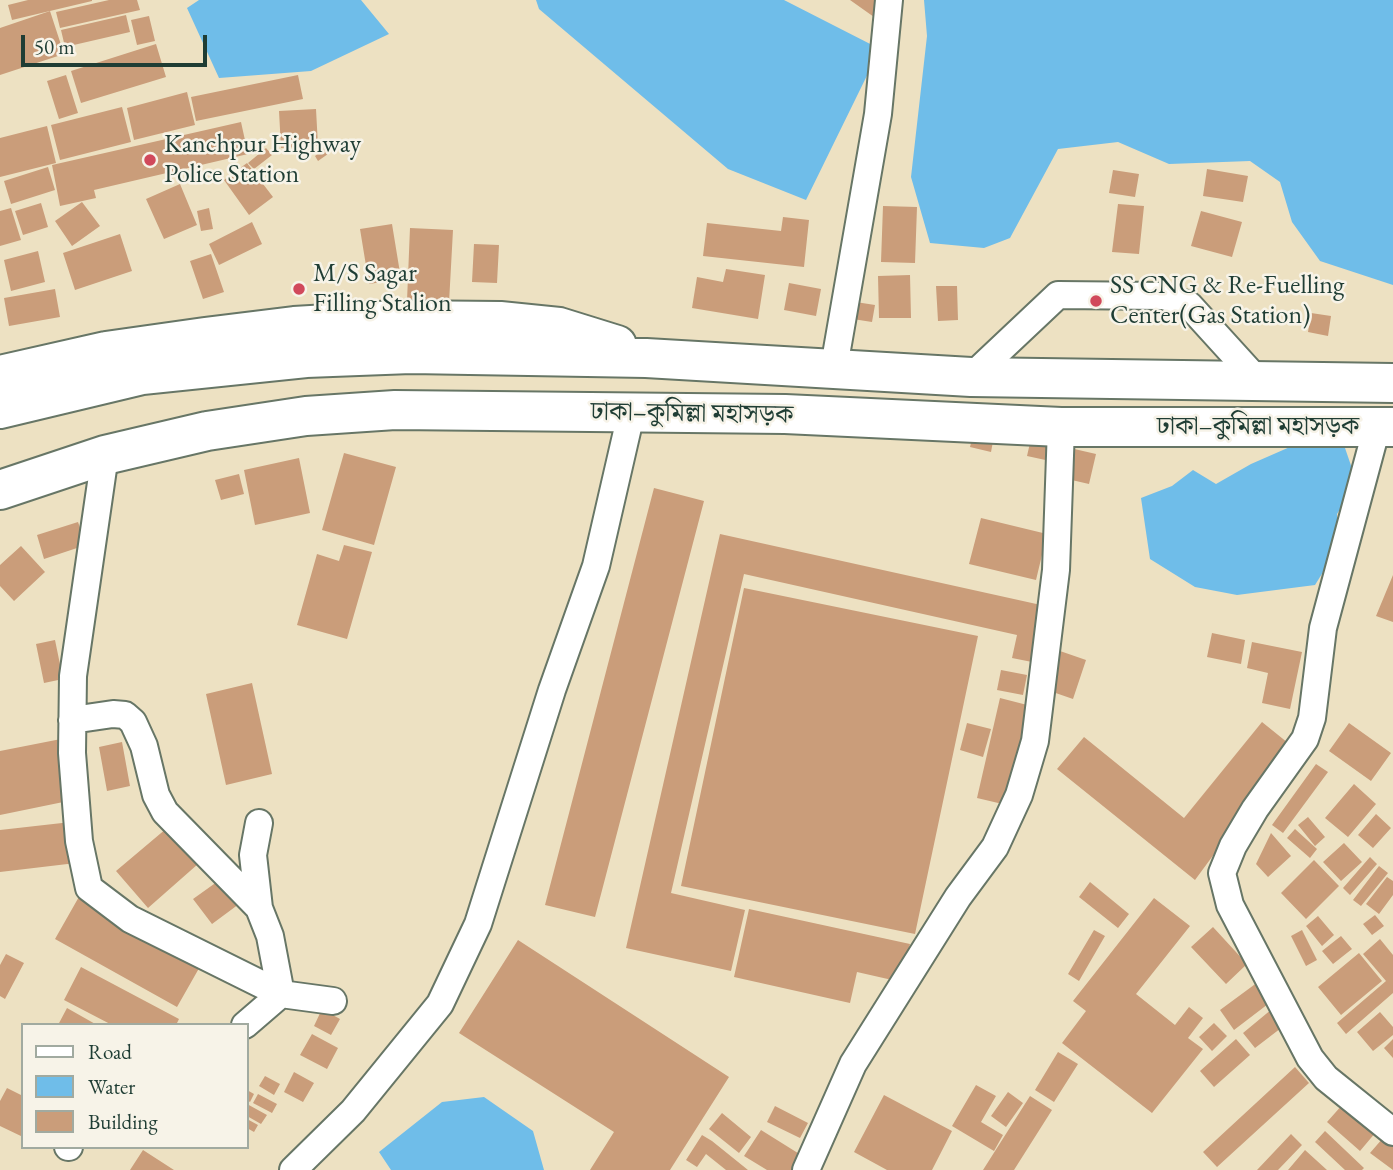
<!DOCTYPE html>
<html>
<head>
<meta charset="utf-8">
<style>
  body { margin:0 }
  #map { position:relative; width:1393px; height:1170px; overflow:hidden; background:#ede1c2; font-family:"EB Garamond",serif }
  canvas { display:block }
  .legend { position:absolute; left:21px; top:1023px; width:228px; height:126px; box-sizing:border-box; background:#f7f3e8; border:2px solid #a1aaa0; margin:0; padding:9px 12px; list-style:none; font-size:21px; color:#1f3d34 }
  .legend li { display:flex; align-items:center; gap:14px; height:35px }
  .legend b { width:35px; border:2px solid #a1aaa0 }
  .scale { position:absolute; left:21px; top:35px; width:186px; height:32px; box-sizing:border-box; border:4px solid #1f3d34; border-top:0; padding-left:9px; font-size:21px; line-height:24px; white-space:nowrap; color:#1f3d34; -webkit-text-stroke:5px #f7f3e8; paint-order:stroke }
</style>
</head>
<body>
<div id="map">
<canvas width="1393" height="1170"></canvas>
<ul class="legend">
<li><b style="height:9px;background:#fff"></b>Road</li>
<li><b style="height:19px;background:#6fbde9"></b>Water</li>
<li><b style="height:19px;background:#ca9d7a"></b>Building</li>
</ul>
<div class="scale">50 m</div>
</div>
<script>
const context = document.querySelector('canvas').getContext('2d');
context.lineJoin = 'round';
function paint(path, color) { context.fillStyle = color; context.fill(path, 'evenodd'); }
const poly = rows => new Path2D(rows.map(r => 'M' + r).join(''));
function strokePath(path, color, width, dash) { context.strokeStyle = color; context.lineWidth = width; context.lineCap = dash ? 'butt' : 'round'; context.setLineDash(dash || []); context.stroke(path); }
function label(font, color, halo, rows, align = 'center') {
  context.font = font + ' "EB Garamond","Noto Serif Bengali",serif'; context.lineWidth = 5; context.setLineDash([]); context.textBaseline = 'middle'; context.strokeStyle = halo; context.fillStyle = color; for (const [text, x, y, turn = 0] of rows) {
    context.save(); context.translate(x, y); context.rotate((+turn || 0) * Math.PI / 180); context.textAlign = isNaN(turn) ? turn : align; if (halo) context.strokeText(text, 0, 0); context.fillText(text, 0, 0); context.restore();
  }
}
paint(poly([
  [199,0,361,0,389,34,311,71,219,78,187,8],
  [536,0,784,0,880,49,806,200,728,169,539,9],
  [924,0,1393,0,1393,285,1320,261,1292,222,1280,182,1250,161,1169,164,1118,142,1058,149,1010,238,984,248,930,243,911,177,927,36],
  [1315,436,1345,448,1357,483,1337,514,1338,548,1315,585,1237,595,1195,587,1150,559,1141,498,1172,486,1193,470,1216,484,1251,464],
  [484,1097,533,1131,544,1170,391,1170,379,1152,442,1102]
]), '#6fbde9');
paint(poly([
  [28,0,92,0,92,1,12,20,8,5],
  [109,0,137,0,140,10,60,28,56,12],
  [850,0,879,0,874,17],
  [50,11,64,54,0,75,0,28],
  [126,15,130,32,65,47,61,30],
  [149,16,155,41,137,45,131,20],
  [156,44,166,77,81,103,71,71],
  [66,75,78,113,59,119,47,81],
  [298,75,303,99,196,121,191,97],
  [187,92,195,125,134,140,127,108],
  [122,107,131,142,60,160,51,125],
  [316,109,318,146,281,148,279,111],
  [241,122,248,154,94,190,96,198,60,206,52,165],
  [47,126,56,163,0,177,0,138],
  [331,144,335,149,318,161,315,156],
  [266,148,272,155,254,169,248,163],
  [247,163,273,197,249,215,224,180],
  [48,167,55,190,11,204,4,181],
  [1207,169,1248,176,1243,202,1203,196],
  [1113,170,1139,174,1135,197,1109,193],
  [180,184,197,225,164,239,146,199],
  [82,202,100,226,72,246,55,221],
  [41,203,48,227,23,235,15,211],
  [1118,204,1144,206,1139,254,1112,252],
  [883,206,917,207,915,263,881,262],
  [11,208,21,240,0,246,0,211],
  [209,208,213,229,201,231,197,211],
  [1201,211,1242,222,1232,257,1191,246],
  [783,217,809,220,804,267,703,256,707,223,781,231],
  [252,222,262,244,219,265,209,244],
  [392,224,401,279,369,284,360,229],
  [410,228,453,230,449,303,407,301],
  [120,234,132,271,75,290,63,253],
  [474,244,499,245,497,283,472,282],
  [38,251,45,282,11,291,4,260],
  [211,254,224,292,203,299,190,261],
  [726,269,765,275,758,319,692,308,697,277,723,282],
  [910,275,911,318,879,318,878,276],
  [789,283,821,289,816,316,784,310],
  [936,286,957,286,958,320,938,321],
  [55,289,60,317,9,326,4,298],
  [843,300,875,305,872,322,840,317],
  [1311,313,1331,316,1328,336,1308,332],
  [1033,430,1057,436,1050,461,1027,456],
  [974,431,994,436,991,452,970,447],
  [1070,448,1096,454,1089,484,1063,478],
  [344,453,396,467,374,545,322,530],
  [299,458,310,513,255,525,244,470],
  [239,474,244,494,221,500,215,480],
  [654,488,704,501,595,917,545,905],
  [981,518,1047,534,1036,580,969,564],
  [78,522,86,545,44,559,37,535],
  [720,534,1050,607,1037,663,1012,658,1017,635,744,574,671,893,745,910,731,971,626,948],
  [344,545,372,552,347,639,297,625,317,554,339,561],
  [21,546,45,572,14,601,0,586,0,565],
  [1393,575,1393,622,1376,616],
  [744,588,978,636,915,934,681,886],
  [1212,633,1245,640,1241,664,1207,657],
  [55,640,63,679,44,683,36,644],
  [1252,642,1302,652,1290,709,1262,703,1268,673,1247,668],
  [1060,651,1086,660,1073,699,1047,690],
  [1001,670,1027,675,1023,695,997,690],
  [252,683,272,774,226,785,206,694],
  [1000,698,1035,707,1011,806,977,798],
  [1262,722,1293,747,1195,880,1057,769,1084,737,1184,818],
  [967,723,991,729,983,757,960,750],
  [1349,723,1391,753,1371,781,1329,751],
  [61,739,73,800,0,815,0,751],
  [122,742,130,786,107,791,99,747],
  [1316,764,1328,772,1283,833,1272,825],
  [1354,784,1376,804,1348,837,1325,818],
  [1376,814,1391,828,1373,848,1358,835],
  [1308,817,1325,837,1315,846,1298,825],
  [71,822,76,863,0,872,0,830],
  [167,828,198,864,148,908,116,871],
  [1295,829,1317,849,1310,858,1287,838],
  [1271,833,1291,856,1268,877,1256,864],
  [1344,843,1362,862,1341,881,1323,862],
  [1370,857,1377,864,1350,895,1343,888],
  [1314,860,1339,886,1306,919,1281,893],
  [1379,866,1388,873,1361,906,1353,900],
  [1387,877,1393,881,1393,895,1379,914,1366,904],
  [221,879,239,904,212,924,193,899],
  [1090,882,1129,914,1118,928,1079,897],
  [80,895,202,963,177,1007,55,939],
  [1154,898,1190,926,1136,994,1175,1025,1189,1007,1203,1018,1188,1038,1203,1049,1152,1113,1062,1043,1086,1011,1073,1001],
  [749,909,910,944,901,982,857,972,850,1003,734,977],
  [1375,915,1384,926,1372,935,1363,924],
  [1318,916,1334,935,1322,946,1306,926],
  [1213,927,1247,964,1226,984,1191,947],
  [1094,930,1105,936,1079,981,1068,974],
  [1302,930,1317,960,1306,966,1291,936],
  [1341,936,1352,949,1333,964,1322,951],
  [1380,939,1393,955,1393,993,1346,1034,1337,1023,1386,981,1363,954],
  [518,940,729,1077,670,1170,590,1170,614,1132,459,1033],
  [1359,953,1382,981,1341,1015,1318,987],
  [6,954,24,963,5,999,0,996,0,965],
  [81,967,179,1019,176,1025,112,1025,64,1000],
  [1258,982,1272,1001,1234,1030,1220,1010],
  [67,1008,97,1025,58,1025],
  [322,1009,340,1019,331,1035,314,1026],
  [1272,1009,1285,1025,1255,1048,1243,1033],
  [1380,1012,1393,1027,1393,1035,1373,1051,1357,1032],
  [1214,1023,1227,1036,1212,1051,1199,1037],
  [312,1034,338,1048,327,1069,300,1055],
  [1236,1039,1250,1055,1214,1087,1200,1071],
  [1393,1039,1393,1058,1384,1048],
  [1058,1052,1078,1064,1054,1102,1035,1090],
  [1295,1067,1309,1083,1217,1167,1203,1152],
  [294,1072,314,1083,303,1102,284,1092],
  [265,1076,280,1084,274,1095,259,1086],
  [976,1085,996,1096,981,1122,1003,1135,994,1151,952,1126],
  [7,1088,23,1096,23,1137,0,1126,0,1101],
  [247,1090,254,1094,250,1102,247,1100],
  [1008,1092,1023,1103,1006,1127,991,1116],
  [258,1094,277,1104,272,1113,253,1103],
  [884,1095,952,1131,932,1170,887,1170,854,1152],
  [1030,1096,1052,1110,1014,1170,983,1170],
  [247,1104,267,1115,261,1124,247,1116],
  [1343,1104,1376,1132,1360,1151,1327,1122],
  [775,1106,808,1123,800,1138,767,1122],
  [722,1113,751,1137,739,1153,709,1129],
  [247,1119,258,1125,254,1132,247,1128],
  [761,1130,809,1160,802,1170,767,1170,744,1156],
  [1325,1131,1364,1168,1362,1170,1345,1170,1315,1142],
  [1291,1134,1302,1145,1278,1170,1257,1170],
  [702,1135,712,1141,748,1170,726,1170,706,1154,697,1167,686,1160],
  [1383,1138,1393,1146,1393,1170,1370,1153],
  [143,1150,174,1170,130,1170],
  [1305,1150,1327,1170,1288,1170]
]), '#ca9d7a');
const minor = poly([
  [834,367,878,114,889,0],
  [971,377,1058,295,1164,296,1189,305,1259,382],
  [1377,427,1323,628,1312,718,1305,739,1255,809,1233,846,1222,873,1230,905,1310,1058,1326,1078,1393,1132],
  [105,455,73,676,72,753,79,841,89,888,130,919,281,994,333,1001],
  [72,720,113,714,125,715,133,722,144,746,156,795,165,812,259,908],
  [245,1025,281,994,270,936,259,908,253,855,259,823],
  [68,1147,69,1147],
  [293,1170,353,1111,440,1004,478,924,552,690,596,566,631,414],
  [806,1170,853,1064,958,897,995,847,1019,795,1035,741,1056,570,1061,427]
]);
const highway = poly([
  [0,375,106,351,205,337,294,326,396,320,500,321,559,327,617,345],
  [0,409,142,375,306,358,411,354,646,358,971,377,1393,383],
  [0,490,105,455,207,431,306,416,395,410,785,414,1061,427,1393,427]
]);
strokePath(minor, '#677666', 30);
strokePath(highway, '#677666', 42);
strokePath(minor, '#fff', 26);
strokePath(highway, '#fff', 38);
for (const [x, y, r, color] of [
  [150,160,7,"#d1495b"],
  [299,289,7,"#d1495b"],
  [1096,301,7,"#d1495b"]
]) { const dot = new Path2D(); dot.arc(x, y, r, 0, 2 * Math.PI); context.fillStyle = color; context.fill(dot); strokePath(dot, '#f7f3e8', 2.5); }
label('26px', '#1f3d34', '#f7f3e8', [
  ["Kanchpur Highway",164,145],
  ["Police Station",164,175],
  ["M/S Sagar",313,274],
  ["Filling Stalion",313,304],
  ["SS CNG & Re-Fuelling",1110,286],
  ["Center(Gas Station)",1110,316]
], 'left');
label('26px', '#1f3d34', '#f7f3e8', [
  ["ঢাকা–কুমিল্লা মহাসড়ক",692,414,1],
  ["ঢাকা–কুমিল্লা মহাসড়ক",1258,427]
]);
</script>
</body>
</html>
